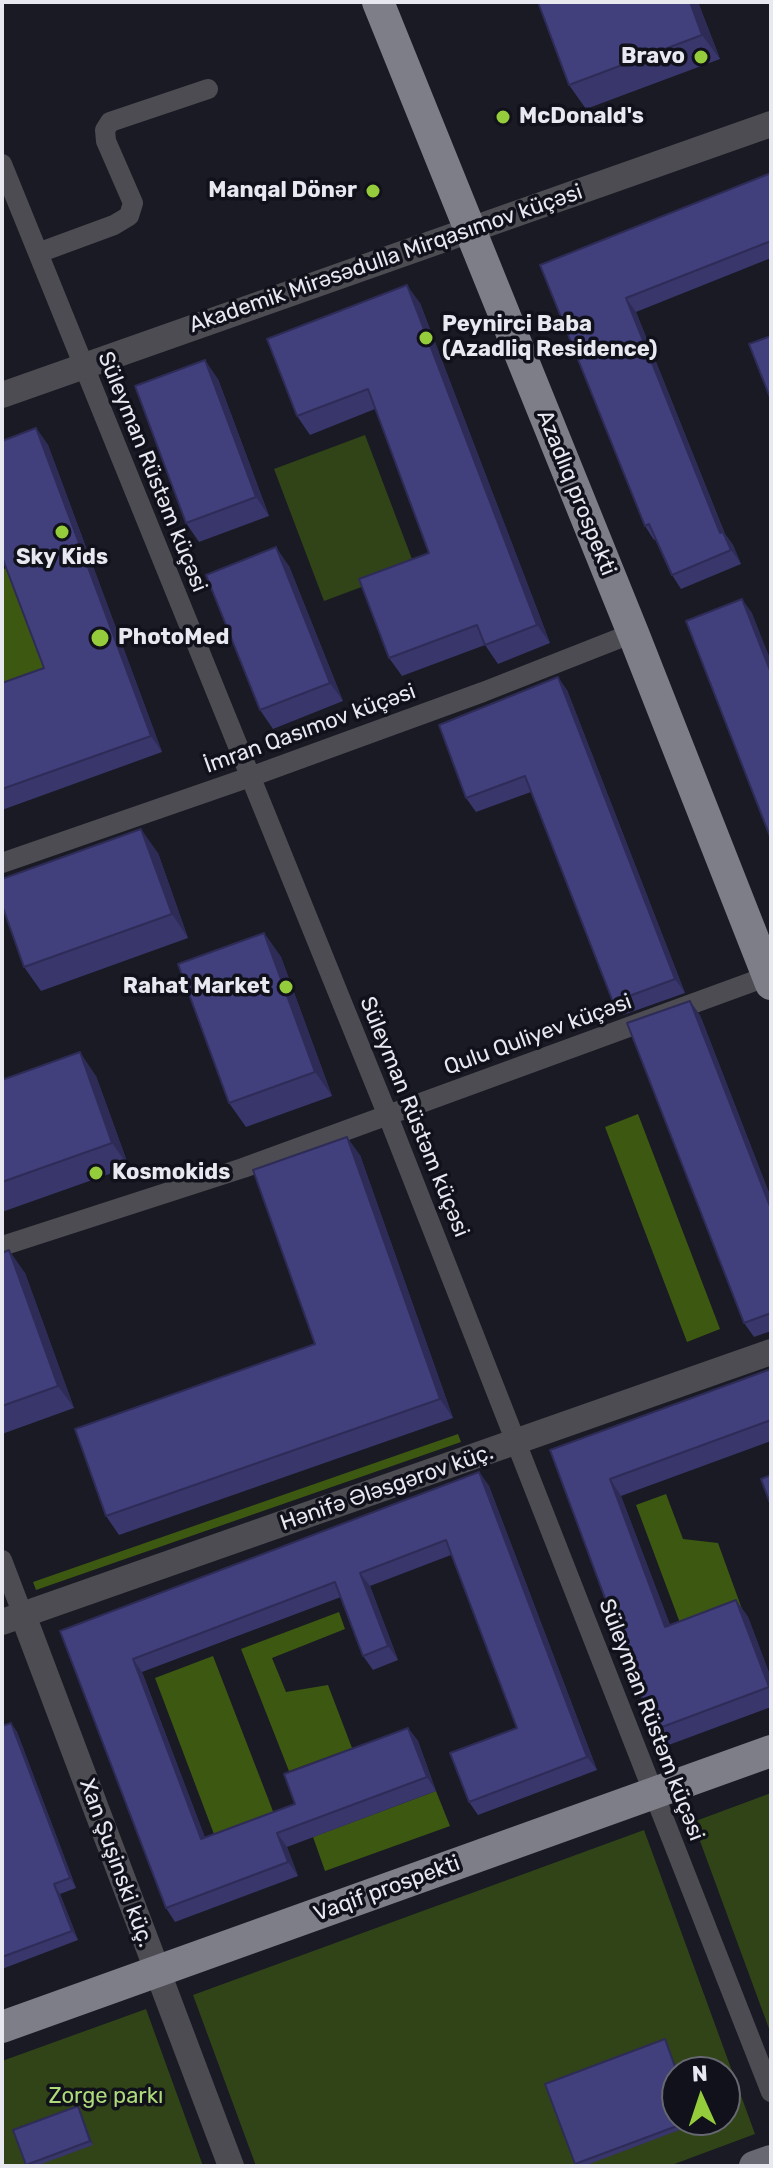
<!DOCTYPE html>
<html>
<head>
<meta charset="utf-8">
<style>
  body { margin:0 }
  #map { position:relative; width:773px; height:2168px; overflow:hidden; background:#191a24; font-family:Rubik,sans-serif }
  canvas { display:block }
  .frame { position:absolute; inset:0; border:4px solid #e8e9f0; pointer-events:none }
  .north { position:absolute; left:661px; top:2056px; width:80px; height:80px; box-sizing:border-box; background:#10111a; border:2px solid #666770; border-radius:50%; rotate:357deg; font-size:22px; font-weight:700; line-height:32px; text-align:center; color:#e8e9f0 }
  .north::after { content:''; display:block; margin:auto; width:28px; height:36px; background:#94cc3c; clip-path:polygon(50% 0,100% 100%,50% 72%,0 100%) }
</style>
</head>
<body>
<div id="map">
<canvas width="773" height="2168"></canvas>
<div class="frame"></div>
<div class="north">N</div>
</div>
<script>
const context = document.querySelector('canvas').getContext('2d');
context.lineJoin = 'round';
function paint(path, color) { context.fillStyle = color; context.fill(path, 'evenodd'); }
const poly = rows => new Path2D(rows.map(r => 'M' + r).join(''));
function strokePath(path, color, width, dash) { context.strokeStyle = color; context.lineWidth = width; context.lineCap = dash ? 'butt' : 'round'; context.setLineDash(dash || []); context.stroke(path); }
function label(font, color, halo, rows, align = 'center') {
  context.font = font + ' Rubik,sans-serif'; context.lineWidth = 7; context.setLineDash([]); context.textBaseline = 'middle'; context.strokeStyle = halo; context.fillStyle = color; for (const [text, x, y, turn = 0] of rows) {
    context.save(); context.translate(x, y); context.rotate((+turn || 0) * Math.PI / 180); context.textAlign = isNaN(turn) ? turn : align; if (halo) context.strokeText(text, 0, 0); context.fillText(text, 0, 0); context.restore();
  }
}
paint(poly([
  [365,435,415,567,324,601,274,469],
  [771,1793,771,2034,693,1822],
  [644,1830,755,2134,669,2166,256,2166,193,1995],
  [677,2072,725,2072,725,2120,677,2120],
  [146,2009,203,2166,2,2166,2,2061]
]), '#314417');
paint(poly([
  [6,568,48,679,2,696,2,570],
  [638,1114,720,1329,687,1342,605,1127],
  [458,1434,461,1442,36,1590,33,1582],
  [666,1494,683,1539,718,1543,742,1609,683,1631,636,1505],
  [339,1612,345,1629,272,1658,286,1692,328,1685,352,1748,289,1771,241,1649],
  [213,1656,276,1819,217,1842,155,1678],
  [436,1791,450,1826,325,1871,313,1837]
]), '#3d5811');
strokePath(poly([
  [2,164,388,1116,771,2092],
  [38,253,114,225,129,216,133,203,106,141,105,130,110,122,208,89],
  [2,863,250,777,483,692,633,633],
  [2,1246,243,1168,771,975],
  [2,1560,23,1615]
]), '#4c4c52', 20);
strokePath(poly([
  [2,395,771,124],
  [23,1615,231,2166],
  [2,1622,771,1352]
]), '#4c4c52', 26);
strokePath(poly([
  [754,2166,771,2160]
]), '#676871', 30);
strokePath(poly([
  [378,2,633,633,771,984],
  [2,2027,771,1751]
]), '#7d7e88', 32);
paint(poly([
  [538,2,698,2,720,59,586,109,569,85],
  [771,173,771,258,636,312,725,534,733,545,741,564,681,589,672,575,656,539,654,540,645,526,540,265],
  [420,303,550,643,498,664,485,645,402,676,389,658,429,553,375,409,310,435,297,416],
  [218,379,269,516,199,542,186,523],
  [36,428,48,445,162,752,2,810,2,683,44,668,4,563,2,564,2,441],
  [289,566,343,701,273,729,260,710],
  [567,690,685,993,623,1015,613,1002,531,792,476,812,466,798],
  [158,853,188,938,41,991,24,967],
  [264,933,281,957,332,1096,246,1127,229,1103],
  [700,1015,771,1198,771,1331,754,1337,744,1323],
  [96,1076,129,1167,2,1212,2,1080],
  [360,1155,453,1418,119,1535,106,1516,315,1344],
  [2,1253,25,1273,74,1408,2,1434],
  [771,1369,771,1441,621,1496,670,1625,736,1600,748,1617,771,1678,771,1707,666,1746,654,1730,550,1450],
  [479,1472,489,1486,597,1770,478,1815,469,1802,517,1728,451,1555,370,1586,398,1660,373,1670,363,1656,341,1597,142,1672,205,1838,295,1804,408,1728,418,1741,436,1791,287,1847,298,1876,175,1922,166,1908,60,1631],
  [11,1723,17,1732,76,1888,60,1894,78,1940,2,1969,2,1726],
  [668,2043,677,2120,696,2120,698,2123,584,2166,576,2166,575,2164],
  [80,2110,93,2145,36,2166,27,2166,26,2165]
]), '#38366b');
paint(poly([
  [690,2,698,2,720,59,702,35],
  [407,285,420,303,550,643,537,625],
  [626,298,636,312,725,534,733,545,741,564,720,533],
  [205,360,218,379,269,516,256,497],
  [36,428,48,445,162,752,151,736],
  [276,547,289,566,343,701,330,683],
  [742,599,752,613,771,661,771,673],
  [558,677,567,690,685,993,675,979],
  [141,829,158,853,188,938,172,914],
  [264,933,281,957,332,1096,315,1072],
  [690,1001,700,1015,771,1198,771,1209],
  [80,1052,96,1076,129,1167,112,1143],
  [347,1137,360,1155,453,1418,440,1399],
  [9,1250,25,1273,74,1408,58,1386],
  [479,1472,489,1486,597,1770,587,1757],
  [610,1479,621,1496,677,1643,665,1627],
  [360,1573,370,1586,398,1660,388,1646],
  [736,1600,748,1617,771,1678,771,1690],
  [133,1659,142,1672,211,1853,201,1839],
  [11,1723,17,1732,76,1888,70,1878],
  [408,1728,418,1741,436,1791,427,1777],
  [277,1833,287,1847,298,1876,288,1862],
  [54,1884,60,1894,78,1940,72,1931],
  [78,2106,80,2110,93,2145,90,2141]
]), '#2e2c57');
const building = poly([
  [538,2,690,2,702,35,569,85,538,2],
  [771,173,771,241,626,298,720,533,723,532,731,550,672,575,649,524,645,526,540,265,771,173],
  [407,285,537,625,485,645,477,625,389,658,359,579,429,553,368,389,297,416,267,339,407,285],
  [771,336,771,400,749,344,771,336],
  [205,360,256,497,186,523,135,386,205,360],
  [36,428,151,736,2,789,2,683,44,668,2,557,2,441,36,428],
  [276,547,330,683,260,710,206,575,276,547],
  [742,599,771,673,771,839,686,621,742,599],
  [558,677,675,979,613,1002,525,776,466,798,439,725,558,677],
  [141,829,172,914,24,967,2,905,2,879,141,829],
  [264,933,315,1072,229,1103,178,964,264,933],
  [690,1001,771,1209,771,1313,744,1323,627,1023,690,1001],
  [80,1052,112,1143,2,1182,2,1080,80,1052],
  [347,1137,440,1399,106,1516,75,1429,315,1344,253,1170,347,1137],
  [9,1250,58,1386,2,1406,2,1253,9,1250],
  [771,1369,771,1420,610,1479,665,1627,736,1600,769,1687,654,1730,550,1450,771,1369],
  [479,1472,587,1757,469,1802,450,1753,517,1728,446,1540,360,1573,388,1646,363,1656,335,1582,133,1659,201,1839,295,1804,284,1774,408,1728,427,1777,277,1833,288,1862,166,1908,60,1631,479,1472],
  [771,1475,771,1506,761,1479,771,1475],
  [11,1723,70,1878,54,1884,72,1931,2,1957,2,1726,11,1723],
  [665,2039,677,2072,677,2120,693,2120,575,2164,545,2084,665,2039],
  [78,2106,90,2141,26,2165,13,2130,78,2106]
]);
paint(building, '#413f7c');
strokePath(building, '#2e2c57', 2);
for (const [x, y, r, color] of [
  [701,57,8,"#94cc3c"],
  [503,117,8,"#94cc3c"],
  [373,191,8,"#94cc3c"],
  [426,338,8,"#94cc3c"],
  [62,532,8,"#94cc3c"],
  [100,638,10,"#94cc3c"],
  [286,987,8,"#94cc3c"],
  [96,1173,8,"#94cc3c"]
]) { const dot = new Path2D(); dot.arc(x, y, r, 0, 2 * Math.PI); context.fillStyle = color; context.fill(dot); strokePath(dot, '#10111a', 3); }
label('bold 22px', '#e8e9f0', '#10111a', [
  ["Bravo",685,57,"right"],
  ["McDonald's",519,117],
  ["Manqal Dönər",357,191,"right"],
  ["Peynirci Baba",442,325],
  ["(Azadliq Residence)",442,350],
  ["Sky Kids",62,558,"center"],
  ["PhotoMed",118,638],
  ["Rahat Market",270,987,"right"],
  ["Kosmokids",112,1173]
], 'left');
label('22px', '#e8e9f0', '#10111a', [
  ["Akademik Mirəsədulla Mirqasımov küçəsi",386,259,-19],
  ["Süleyman Rüstəm küçəsi",152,472,68],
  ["Azadlıq prospekti",576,493,68],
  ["İmran Qasımov küçəsi",310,729,-20],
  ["Qulu Quliyev küçəsi",538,1035,-20],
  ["Süleyman Rüstəm küçəsi",414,1117,68],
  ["Hənifə Ələsgərov küç.",387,1488,-19],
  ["Süleyman Rüstəm küçəsi",651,1720,69],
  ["Xan Şuşinski küç.",116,1863,70],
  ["Vaqif prospekti",387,1889,-20]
]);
label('22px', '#afda7b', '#10111a', [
  ["Zorge parkı",106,2097]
]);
</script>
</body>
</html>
